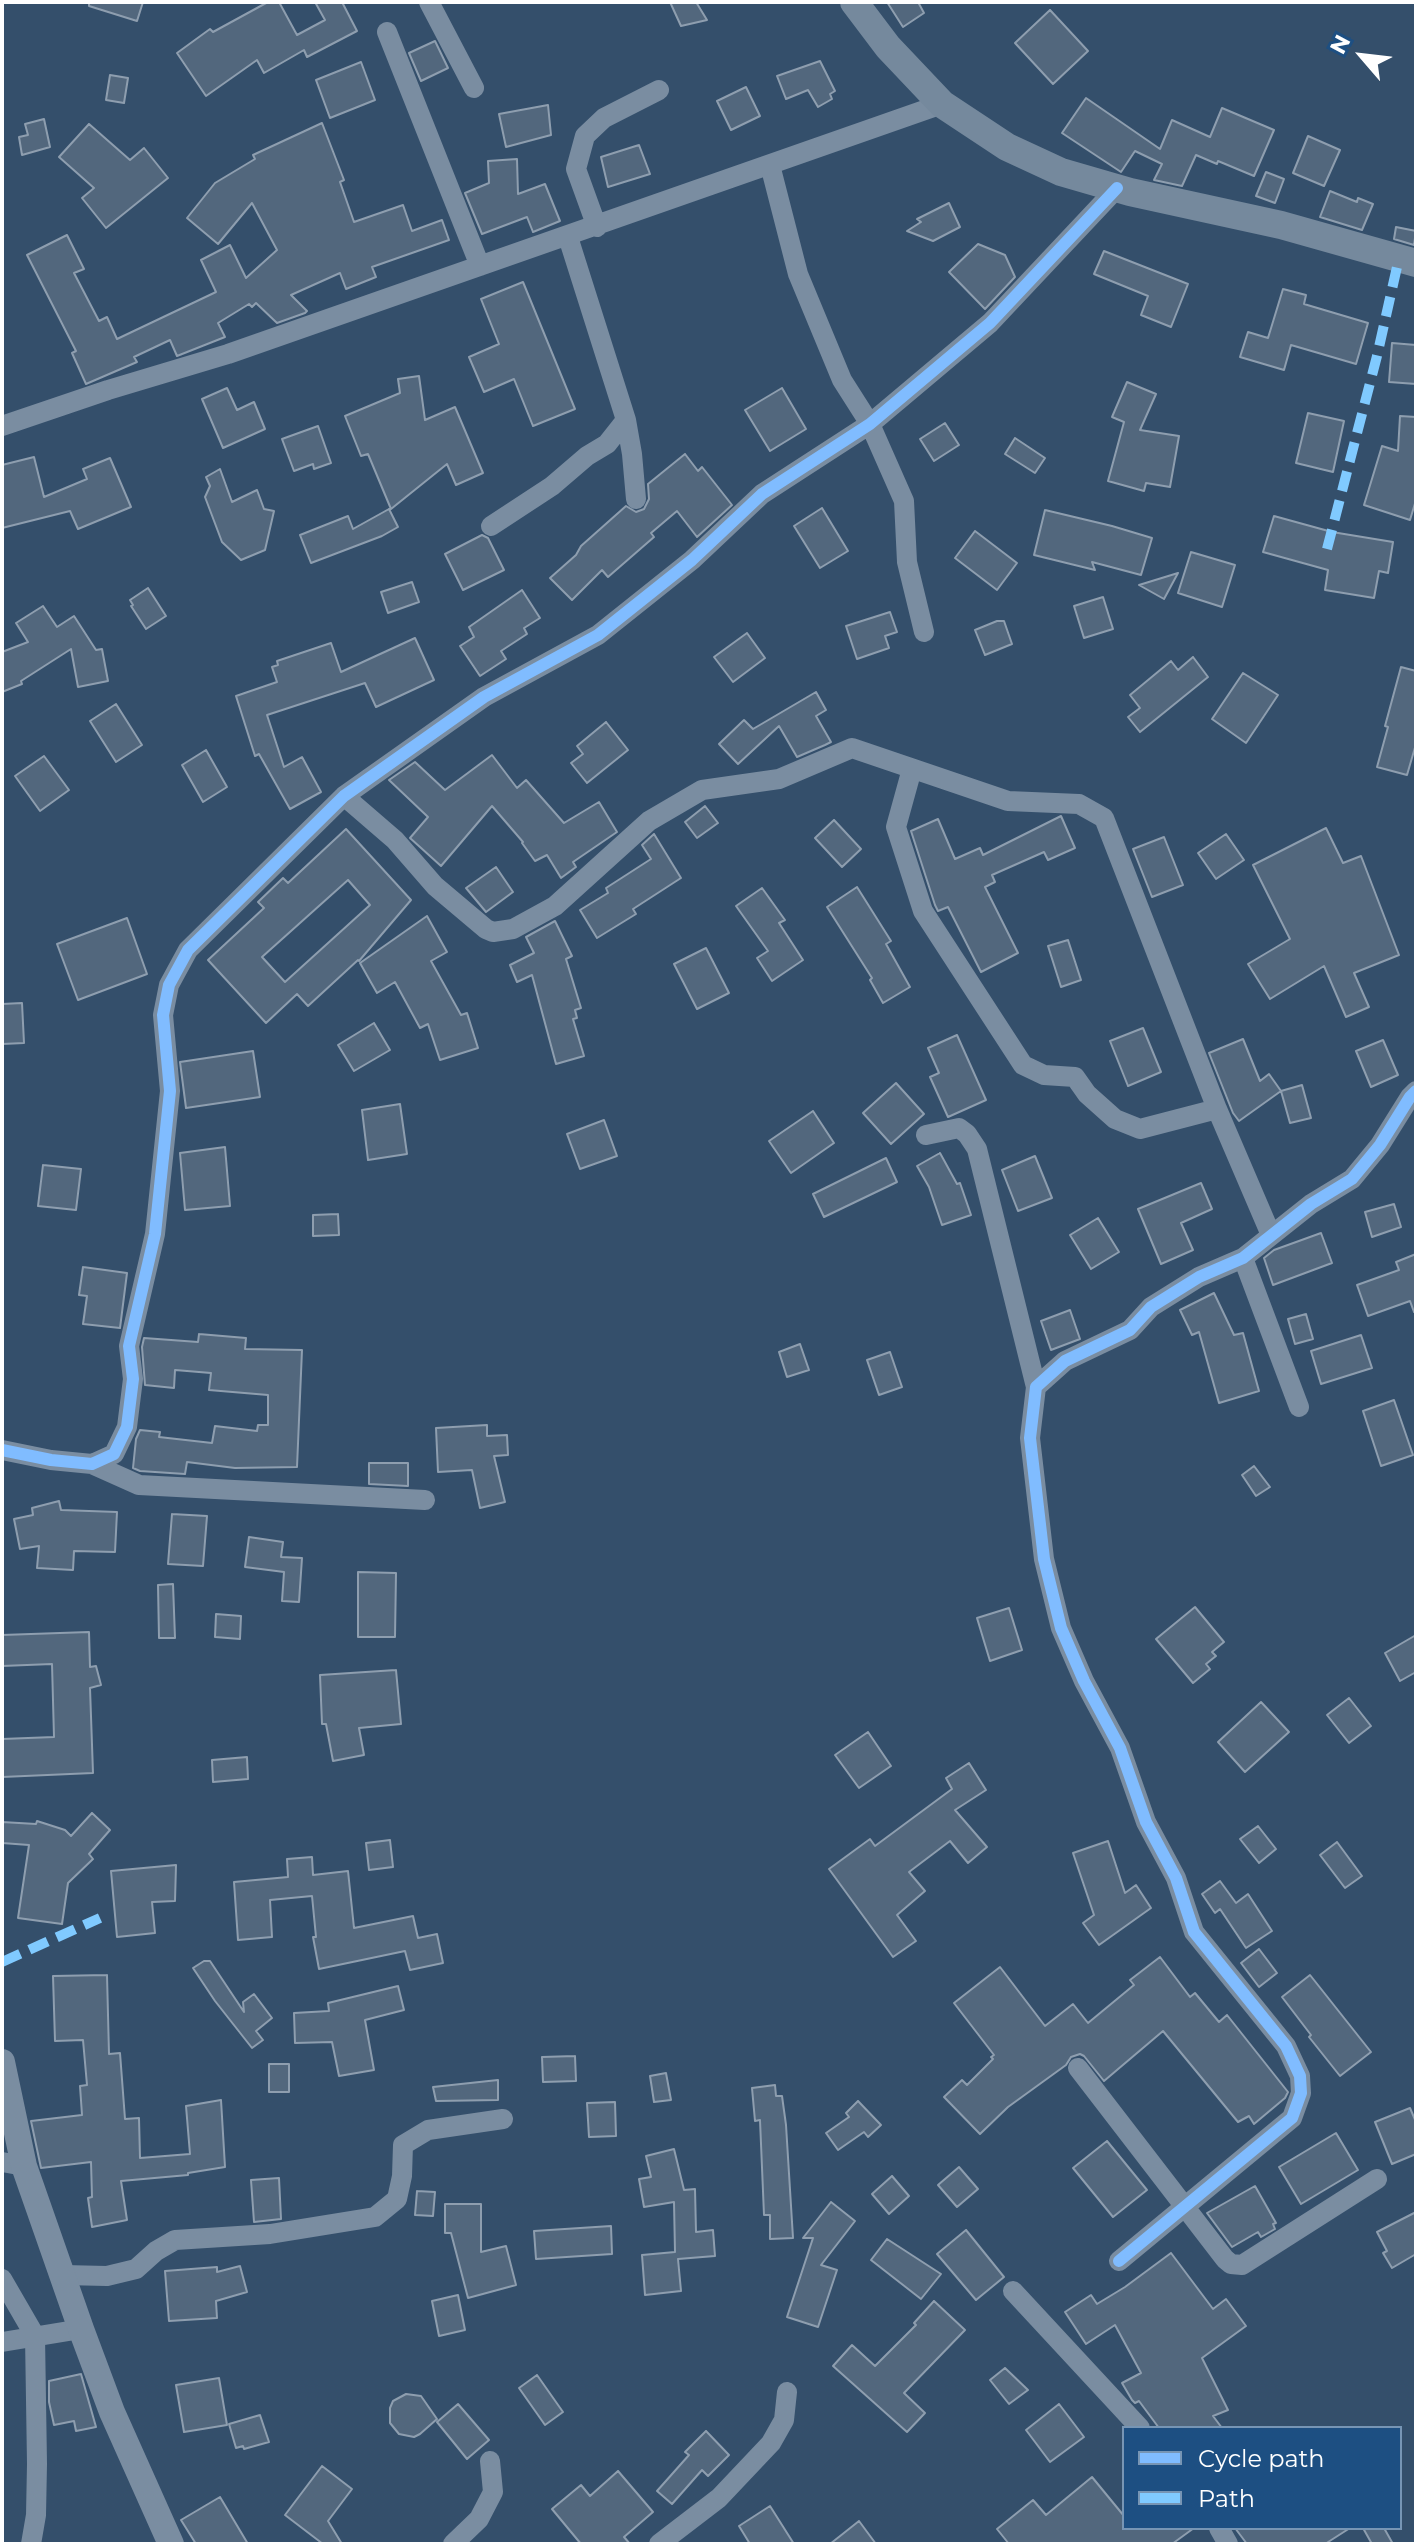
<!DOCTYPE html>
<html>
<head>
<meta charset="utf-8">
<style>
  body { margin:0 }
  #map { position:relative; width:1418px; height:2546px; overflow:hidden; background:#344f6b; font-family:Montserrat,sans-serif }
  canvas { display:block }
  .frame { position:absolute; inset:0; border:4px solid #fff; pointer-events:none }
  .legend { position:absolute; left:1122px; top:2426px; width:280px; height:104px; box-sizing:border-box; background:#1d4f82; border:2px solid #7795b4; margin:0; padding:10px 14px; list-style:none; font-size:24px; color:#fff }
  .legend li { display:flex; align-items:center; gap:16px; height:40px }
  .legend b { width:40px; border:2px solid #7795b4 }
  .north { position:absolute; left:1322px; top:16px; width:80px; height:80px; -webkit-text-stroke:6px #1d4f82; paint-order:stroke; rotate:298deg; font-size:22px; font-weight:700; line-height:32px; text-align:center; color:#fff }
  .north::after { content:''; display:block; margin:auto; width:28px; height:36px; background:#fff; clip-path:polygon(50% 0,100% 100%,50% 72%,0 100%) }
</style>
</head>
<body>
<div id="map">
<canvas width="1418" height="2546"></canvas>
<div class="frame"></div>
<ul class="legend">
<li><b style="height:10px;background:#80bcff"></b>Cycle path</li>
<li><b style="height:10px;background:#80caff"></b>Path</li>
</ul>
<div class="north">N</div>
</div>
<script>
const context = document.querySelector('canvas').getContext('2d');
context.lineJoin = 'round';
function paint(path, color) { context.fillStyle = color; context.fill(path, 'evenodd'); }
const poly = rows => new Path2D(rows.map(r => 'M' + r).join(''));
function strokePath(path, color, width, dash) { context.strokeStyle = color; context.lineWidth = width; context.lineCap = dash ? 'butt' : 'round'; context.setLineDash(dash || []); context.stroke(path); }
const building = poly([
  [89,2,143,2,137,21,89,6,89,2],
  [268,2,279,2,297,35,325,20,315,2,342,2,357,31,307,57,304,50,264,73,257,60,206,96,177,53,210,29,213,32,268,2],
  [670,2,696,2,707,20,681,26,670,2],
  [887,2,918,2,924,13,903,27,887,2],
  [1050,10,1088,51,1053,84,1015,43,1050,10],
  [435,41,448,68,421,81,409,53,435,41],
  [820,61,835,91,830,94,832,99,818,107,808,90,786,99,777,76,820,61],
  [361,62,375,100,330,118,316,80,361,62],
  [110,75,128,78,124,103,106,100,110,75],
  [746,87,760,116,731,130,717,101,746,87],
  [1086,98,1160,149,1172,120,1210,137,1222,108,1274,130,1254,176,1218,161,1217,164,1196,155,1182,186,1154,180,1162,164,1135,151,1121,172,1062,133,1086,98],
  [548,105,551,135,506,147,499,114,548,105],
  [44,119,50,147,22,155,19,137,28,135,25,124,44,119],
  [322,123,344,180,340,182,354,222,403,205,412,231,442,220,449,240,372,267,376,277,346,289,340,273,291,295,307,311,305,313,277,323,256,303,252,307,249,304,218,323,225,337,177,356,170,340,134,357,137,362,86,384,72,353,76,351,27,255,67,235,84,269,74,273,99,321,107,317,117,339,216,292,201,260,230,245,246,278,277,250,252,203,218,244,187,218,215,183,255,159,253,155,322,123],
  [89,124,130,160,144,148,168,178,106,228,82,198,94,188,59,157,89,124],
  [1308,136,1340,150,1324,186,1293,173,1308,136],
  [639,145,650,174,608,187,601,157,639,145],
  [517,159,518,194,545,184,560,221,533,232,527,217,482,234,465,193,489,183,488,161,517,159],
  [1266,172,1284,179,1275,203,1256,196,1266,172],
  [1330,191,1357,202,1358,198,1373,204,1362,230,1320,217,1330,191],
  [949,203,960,227,933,241,907,231,921,222,917,219,949,203],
  [1396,227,1416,231,1414,245,1394,239,1396,227],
  [978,244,1005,255,1015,277,985,309,949,272,978,244],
  [1104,251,1188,284,1171,327,1141,315,1148,296,1094,274,1104,251],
  [523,282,575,409,533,426,514,379,484,392,469,357,499,344,481,299,523,282],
  [1283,289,1306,295,1304,304,1368,323,1356,364,1291,345,1284,370,1240,357,1248,332,1268,338,1283,289],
  [1392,343,1416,345,1416,384,1389,382,1392,343],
  [419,376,425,420,455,407,483,473,456,485,447,464,391,509,368,454,361,456,345,416,400,393,398,379,419,376],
  [1127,382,1156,394,1140,430,1179,436,1170,487,1146,483,1144,491,1108,481,1124,422,1112,417,1127,382],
  [227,388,237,410,254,402,265,429,223,448,202,399,227,388],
  [782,388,806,429,770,451,745,410,782,388],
  [1308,413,1344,421,1333,472,1296,463,1308,413],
  [1400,416,1416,417,1416,500,1410,520,1364,505,1382,446,1398,451,1400,416],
  [945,423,959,445,934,461,920,439,945,423],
  [318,426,331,463,314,469,313,464,294,471,282,439,318,426],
  [1015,438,1045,458,1035,473,1005,454,1015,438],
  [685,454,698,471,702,467,732,505,697,537,677,511,651,533,654,537,608,577,602,570,572,600,550,578,576,555,581,546,626,506,636,512,644,509,649,499,648,484,685,454],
  [34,457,44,497,87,479,83,469,110,458,131,507,78,529,70,511,2,528,2,465,34,457],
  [220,469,232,502,257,490,264,509,274,511,265,550,241,560,222,542,205,497,210,486,206,477,220,469],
  [822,508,848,551,820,568,794,526,822,508],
  [389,509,398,527,382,536,311,563,300,535,348,516,353,529,389,509],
  [1045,510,1112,526,1152,538,1141,575,1092,562,1095,570,1034,555,1045,510],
  [1274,516,1332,532,1393,542,1388,573,1379,571,1374,598,1325,590,1328,570,1263,552,1274,516],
  [975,531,1017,563,997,590,955,558,975,531],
  [482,535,488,538,504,570,463,590,445,554,482,535],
  [1191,552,1235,565,1222,607,1178,593,1191,552],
  [1178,573,1164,599,1139,585,1178,573],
  [412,582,419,602,388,613,381,592,412,582],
  [148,588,166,616,146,629,131,606,133,605,130,600,148,588],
  [522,590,540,618,524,628,527,634,501,651,506,659,480,676,460,646,474,637,469,627,522,590],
  [1103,597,1113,629,1084,638,1074,606,1103,597],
  [43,606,57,627,74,616,96,650,102,649,108,681,78,687,71,649,21,681,22,684,2,692,2,652,28,642,16,623,43,606],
  [890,612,897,632,885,636,889,648,857,659,846,626,890,612],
  [997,621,1004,621,1012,644,985,655,975,630,997,621],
  [747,633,765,658,733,682,714,657,747,633],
  [415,638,434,680,376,707,365,683,267,715,284,767,302,757,321,792,290,809,259,754,255,756,236,696,277,682,272,667,278,665,277,661,331,643,341,672,415,638],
  [1193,657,1208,677,1140,732,1128,717,1140,708,1130,695,1171,661,1178,670,1193,657],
  [1401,667,1416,671,1416,744,1407,775,1377,767,1388,727,1385,726,1401,667],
  [1243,673,1278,695,1246,743,1212,719,1243,673],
  [816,692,826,710,816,716,831,742,825,745,797,757,779,726,738,764,719,744,744,720,753,729,816,692],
  [116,704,142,745,116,762,90,721,116,704],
  [606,722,628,750,587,783,571,763,583,754,577,746,606,722],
  [206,750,227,787,203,802,182,765,206,750],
  [492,755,517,788,526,780,564,823,599,802,617,832,573,862,576,867,561,878,547,855,535,861,522,843,523,842,492,806,441,866,410,838,428,817,389,780,415,762,445,790,492,755],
  [44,756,69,790,40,811,15,776,44,756],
  [705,806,718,823,697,838,685,822,705,806],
  [1061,816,1075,848,1048,860,1044,852,992,875,995,882,985,887,1018,953,981,972,948,907,938,911,935,905,911,831,938,819,955,859,980,848,983,855,1061,816],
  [834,820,861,849,842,867,815,838,834,820],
  [1326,828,1343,863,1361,856,1399,955,1354,973,1369,1007,1346,1017,1324,966,1270,999,1248,964,1290,939,1253,865,1326,828],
  [346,829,411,900,359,961,358,960,308,1006,297,994,266,1023,208,960,264,908,258,902,283,878,288,883,346,829],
  [348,880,370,905,285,982,262,957,348,880],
  [654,834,681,878,633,909,636,914,597,938,580,910,608,893,606,888,651,859,642,845,654,834],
  [1226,834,1244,860,1216,879,1198,853,1226,834],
  [1164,837,1183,885,1152,897,1133,849,1164,837],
  [496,867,513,892,486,912,466,888,496,867],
  [857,887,891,941,886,944,910,987,883,1003,870,980,872,978,827,907,857,887],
  [762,888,785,920,779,923,803,960,772,981,757,958,768,951,736,906,762,888],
  [427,916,447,952,431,961,461,1015,467,1013,478,1048,440,1060,428,1024,420,1028,395,982,377,993,360,963,427,916],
  [127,918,147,974,78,1000,57,944,127,918],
  [555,921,572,956,566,959,581,1008,575,1010,577,1018,573,1019,584,1056,556,1064,532,975,517,982,510,965,534,953,526,937,555,921],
  [1068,940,1081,980,1061,987,1048,946,1068,940],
  [706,948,729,993,697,1009,674,964,706,948],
  [22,1003,24,1043,2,1044,2,1004,22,1003],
  [374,1023,390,1050,354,1071,338,1045,374,1023],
  [1143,1028,1161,1072,1128,1086,1110,1041,1143,1028],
  [957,1035,986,1100,948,1117,930,1077,939,1073,928,1048,957,1035],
  [1243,1039,1260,1081,1269,1074,1281,1091,1239,1121,1233,1113,1209,1053,1243,1039],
  [1383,1040,1398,1075,1371,1087,1356,1051,1383,1040],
  [253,1051,260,1097,186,1108,180,1062,253,1051],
  [896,1083,924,1114,891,1144,863,1113,896,1083],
  [1302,1085,1311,1118,1290,1123,1281,1091,1302,1085],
  [400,1104,407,1154,368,1160,362,1110,400,1104],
  [813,1111,834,1143,791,1173,769,1141,813,1111],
  [604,1120,617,1156,580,1169,567,1134,604,1120],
  [225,1147,230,1206,185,1210,180,1153,225,1147],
  [940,1153,957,1184,960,1183,971,1215,942,1225,929,1187,917,1166,940,1153],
  [1035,1156,1052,1198,1018,1211,1002,1170,1035,1156],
  [886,1158,897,1182,824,1217,813,1194,886,1158],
  [43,1165,81,1169,76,1210,38,1206,43,1165],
  [1201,1183,1212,1209,1181,1223,1193,1250,1161,1264,1138,1209,1201,1183],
  [1394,1204,1401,1227,1372,1237,1365,1212,1394,1204],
  [338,1214,339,1235,313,1236,313,1215,338,1214],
  [1098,1218,1119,1252,1091,1269,1070,1235,1098,1218],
  [1321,1233,1332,1263,1273,1285,1264,1258,1274,1250,1321,1233],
  [1416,1254,1416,1311,1414,1312,1410,1301,1368,1316,1357,1285,1399,1270,1396,1262,1416,1254],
  [83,1267,127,1273,120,1328,83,1324,87,1296,79,1295,83,1267],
  [1214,1293,1234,1335,1243,1333,1259,1391,1219,1403,1199,1332,1192,1335,1180,1310,1214,1293],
  [1070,1310,1080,1339,1051,1350,1041,1321,1070,1310],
  [1306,1314,1313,1339,1295,1344,1288,1319,1306,1314],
  [199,1334,246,1338,245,1349,302,1350,297,1467,235,1468,187,1462,185,1474,140,1471,133,1468,136,1439,140,1430,160,1432,159,1437,212,1443,215,1426,257,1431,258,1425,268,1425,268,1395,209,1390,211,1373,175,1370,174,1388,145,1385,142,1347,144,1338,198,1342,199,1334],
  [1361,1335,1372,1368,1321,1384,1311,1351,1361,1335],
  [800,1344,809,1370,787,1377,779,1352,800,1344],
  [890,1352,902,1387,879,1395,867,1360,890,1352],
  [1394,1400,1413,1455,1381,1466,1363,1411,1394,1400],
  [487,1425,487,1436,507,1435,508,1455,494,1456,505,1502,480,1508,472,1470,438,1472,436,1428,487,1425],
  [369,1463,408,1463,408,1486,369,1484,369,1463],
  [1254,1466,1270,1487,1256,1496,1242,1475,1254,1466],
  [59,1501,61,1510,117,1512,115,1552,74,1551,73,1570,37,1568,39,1546,20,1549,14,1519,33,1515,32,1508,59,1501],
  [172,1514,207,1516,203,1566,168,1564,172,1514],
  [249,1537,283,1542,281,1557,302,1558,299,1602,282,1601,284,1572,245,1567,249,1537],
  [358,1572,396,1573,395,1637,358,1637,358,1572],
  [173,1584,175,1638,159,1638,158,1585,173,1584],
  [1195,1607,1224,1642,1212,1652,1216,1656,1206,1664,1210,1669,1193,1683,1156,1639,1195,1607],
  [1009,1608,1022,1650,990,1661,977,1618,1009,1608],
  [216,1614,241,1616,240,1639,215,1637,216,1614],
  [89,1632,90,1667,96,1666,101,1685,90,1688,93,1773,2,1777,2,1739,54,1737,52,1664,2,1666,2,1635,89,1632],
  [1416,1635,1416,1672,1400,1681,1385,1653,1416,1635],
  [396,1670,401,1724,359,1728,364,1755,333,1761,326,1724,322,1724,320,1675,396,1670],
  [1349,1698,1371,1726,1349,1743,1327,1715,1349,1698],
  [1261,1702,1289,1732,1245,1772,1218,1742,1261,1702],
  [868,1732,891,1766,859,1788,835,1755,868,1732],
  [247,1757,248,1779,213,1782,212,1760,247,1757],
  [969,1763,986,1790,955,1810,987,1847,968,1863,950,1841,909,1872,925,1891,897,1915,916,1941,893,1957,829,1869,870,1839,875,1846,952,1789,946,1778,969,1763],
  [92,1813,110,1830,89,1854,93,1859,68,1883,62,1924,18,1918,29,1845,2,1843,2,1822,36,1824,37,1821,65,1830,71,1836,92,1813],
  [1258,1826,1276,1849,1259,1863,1240,1839,1258,1826],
  [390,1840,393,1867,369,1870,366,1843,390,1840],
  [1108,1841,1125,1893,1136,1885,1151,1908,1099,1945,1083,1923,1094,1915,1073,1853,1108,1841],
  [1337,1842,1362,1876,1345,1888,1320,1855,1337,1842],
  [312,1857,313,1875,348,1871,354,1928,413,1916,418,1938,437,1934,443,1963,410,1970,405,1951,319,1969,313,1937,316,1937,312,1896,270,1900,272,1937,238,1940,234,1882,288,1877,287,1859,312,1857],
  [176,1865,175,1901,152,1902,155,1933,117,1937,111,1871,176,1865],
  [1220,1881,1236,1903,1248,1894,1272,1931,1246,1948,1220,1909,1215,1913,1202,1894,1220,1881],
  [1259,1949,1277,1973,1259,1987,1241,1963,1259,1949],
  [1160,1957,1190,1997,1195,1993,1219,2022,1227,2015,1288,2092,1285,2098,1254,2124,1249,2116,1238,2122,1163,2031,1104,2081,1084,2056,1080,2054,1071,2057,1066,2065,1008,2107,980,2134,944,2097,962,2080,967,2085,993,2059,991,2057,994,2055,954,2003,1000,1967,1045,2026,1073,2004,1088,2023,1134,1985,1130,1980,1160,1957],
  [204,1961,210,1961,244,2012,243,2002,254,1994,272,2018,256,2031,263,2040,252,2048,215,2001,193,1968,204,1961],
  [107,1975,109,2054,120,2053,125,2119,139,2118,140,2158,190,2154,186,2106,221,2100,225,2167,188,2173,188,2175,121,2181,127,2220,92,2227,88,2198,92,2197,91,2162,41,2168,31,2121,82,2115,80,2086,87,2085,83,2040,55,2041,53,1976,107,1975],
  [1310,1975,1371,2052,1340,2076,1309,2037,1311,2035,1282,1997,1310,1975],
  [398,1986,404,2010,365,2020,374,2070,339,2076,332,2042,295,2043,294,2013,329,2011,328,2003,398,1986],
  [575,2056,576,2081,543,2082,542,2057,575,2056],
  [269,2064,289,2064,289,2092,269,2092,269,2064],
  [666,2073,671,2100,654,2102,650,2076,666,2073],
  [498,2080,498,2100,436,2101,433,2087,498,2080],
  [775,2085,776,2096,782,2096,786,2125,793,2238,770,2239,770,2215,764,2215,760,2120,755,2121,752,2088,775,2085],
  [858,2101,881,2125,868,2137,864,2132,838,2150,826,2133,849,2117,846,2113,858,2101],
  [615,2102,616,2136,589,2137,587,2103,615,2102],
  [1410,2108,1416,2122,1416,2154,1392,2164,1375,2122,1410,2108],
  [1336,2133,1358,2170,1301,2204,1279,2167,1336,2133],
  [1107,2141,1147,2190,1113,2217,1073,2168,1107,2141],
  [674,2149,684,2190,695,2189,696,2232,713,2230,715,2256,678,2259,681,2291,645,2295,642,2255,675,2252,674,2202,644,2207,639,2179,651,2177,646,2156,674,2149],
  [959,2167,978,2189,957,2207,938,2185,959,2167],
  [892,2176,909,2196,889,2214,872,2194,892,2176],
  [279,2178,281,2219,254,2222,251,2180,279,2178],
  [1255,2186,1276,2223,1273,2224,1275,2229,1261,2237,1258,2232,1232,2247,1207,2213,1255,2186],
  [417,2191,435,2192,433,2216,415,2215,417,2191],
  [831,2202,855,2221,821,2265,837,2270,818,2327,787,2317,813,2238,803,2238,831,2202],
  [445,2204,481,2204,481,2252,506,2246,516,2285,468,2298,451,2233,445,2233,445,2204],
  [1416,2212,1416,2254,1392,2268,1383,2253,1387,2251,1377,2232,1416,2212],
  [611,2226,612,2254,536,2259,534,2231,611,2226],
  [966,2230,1004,2277,976,2300,937,2254,966,2230],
  [887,2239,941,2274,921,2299,871,2260,887,2239],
  [1171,2253,1213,2309,1226,2299,1246,2326,1202,2358,1228,2410,1213,2416,1222,2428,1159,2428,1139,2401,1135,2403,1132,2400,1122,2383,1141,2373,1115,2325,1086,2344,1065,2312,1091,2295,1097,2304,1125,2287,1171,2253],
  [240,2266,247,2292,216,2301,217,2318,169,2321,165,2271,217,2267,217,2272,240,2266],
  [458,2295,465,2330,439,2336,432,2301,458,2295],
  [934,2301,965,2330,904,2393,925,2413,907,2432,833,2366,852,2345,875,2366,916,2325,914,2323,934,2301],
  [1005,2368,1028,2390,1009,2404,990,2380,1005,2368],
  [81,2374,96,2427,76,2431,74,2421,54,2425,49,2402,49,2381,81,2374],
  [537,2375,563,2412,545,2425,519,2388,537,2375],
  [219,2378,227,2425,184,2432,176,2385,219,2378],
  [406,2394,421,2396,437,2419,420,2434,414,2437,399,2434,390,2423,390,2408,393,2401,406,2394],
  [458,2404,489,2440,467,2459,437,2422,458,2404],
  [1059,2404,1084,2437,1050,2462,1026,2430,1059,2404],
  [260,2415,269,2442,244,2449,243,2446,236,2448,229,2424,260,2415],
  [706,2431,729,2455,708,2476,702,2470,672,2504,657,2491,689,2455,685,2452,706,2431],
  [322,2466,352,2489,328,2521,342,2544,323,2544,285,2515,322,2466],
  [618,2471,653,2512,624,2537,630,2544,581,2544,552,2509,581,2485,590,2496,618,2471],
  [1092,2477,1124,2516,1124,2528,1194,2528,1172,2544,1009,2544,997,2529,1033,2500,1046,2515,1092,2477],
  [220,2497,248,2544,196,2544,181,2520,220,2497],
  [770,2506,794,2544,750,2544,739,2526,770,2506],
  [859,2521,876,2544,830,2544,859,2521],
  [1235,2528,1350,2528,1325,2544,1247,2544,1235,2528],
  [1363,2528,1384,2528,1393,2544,1372,2544,1363,2528]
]);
paint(building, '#52677d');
strokePath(building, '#8e9eaf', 2);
strokePath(poly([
  [429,2,474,88],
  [387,32,480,266],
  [770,165,798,274,842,380,870,424,904,501,907,562,924,632],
  [597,227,576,169,585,136,604,118,659,90],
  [568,237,626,420,632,454,636,499],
  [2,426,108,390,228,354,942,104],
  [491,526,552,486,587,456,607,444,626,420],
  [912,769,896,827,923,911,1023,1065,1044,1075,1075,1077,1087,1094,1115,1119,1140,1129,1217,1109],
  [344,796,395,840,435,886,486,929,493,932,513,929,555,906,649,821,702,790,779,779,852,748,1008,801,1079,804,1104,818,1217,1109,1271,1235],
  [926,1135,959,1128,967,1134,977,1149,1036,1387],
  [1243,1258,1299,1407],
  [2,1450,51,1460,92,1464,114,1454,127,1427,133,1379,129,1346,155,1234,170,1091,163,1015,169,985,188,950,344,796,484,697,598,635,692,560,762,494,870,424,990,323,1117,188],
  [92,1464,139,1485,425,1500],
  [1078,2068,1225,2259,1231,2264,1242,2265,1377,2179],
  [2,2162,24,2166],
  [1119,2261,1292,2118,1301,2093,1300,2076,1286,2046,1194,1932,1176,1878,1146,1822,1120,1748,1084,1681,1061,1628,1044,1559,1030,1438,1036,1387,1065,1361,1130,1330,1151,1307,1199,1277,1243,1258,1311,1204,1352,1179,1380,1145,1410,1097,1416,1091],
  [63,2275,107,2276,136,2269,156,2251,175,2240,270,2234,375,2217,397,2199,402,2176,403,2145,428,2130,503,2119],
  [2,2279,35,2336,37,2464,36,2515,31,2544],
  [1013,2291,1140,2428],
  [2,2342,81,2329],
  [1219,2528,1228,2544],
  [453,2544,479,2519,493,2492,490,2461],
  [659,2544,719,2498,771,2443,784,2420,787,2392]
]), '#7a8da1', 20);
strokePath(poly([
  [2,2062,24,2166,81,2329,112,2412,171,2544]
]), '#7a8da1', 26);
strokePath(poly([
  [854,2,888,47,942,104,1007,147,1061,172,1130,192,1281,225,1416,263]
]), '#75899d', 28);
strokePath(poly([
  [1327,549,1377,356,1399,258],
  [2,1962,100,1918]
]), '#80caff', 10, [20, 10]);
strokePath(poly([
  [2,1450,51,1460,92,1464,114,1454,127,1427,133,1379,129,1346,155,1234,170,1091,163,1015,169,985,188,950,344,796,484,697,598,635,692,560,762,494,870,424,990,323,1117,188],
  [1119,2261,1292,2118,1301,2093,1300,2076,1286,2046,1194,1932,1176,1878,1146,1822,1120,1748,1084,1681,1061,1628,1044,1559,1030,1438,1036,1387,1065,1361,1130,1330,1151,1307,1199,1277,1243,1258,1311,1204,1352,1179,1380,1145,1410,1097,1416,1091]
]), '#80bcff', 12);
</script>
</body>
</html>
